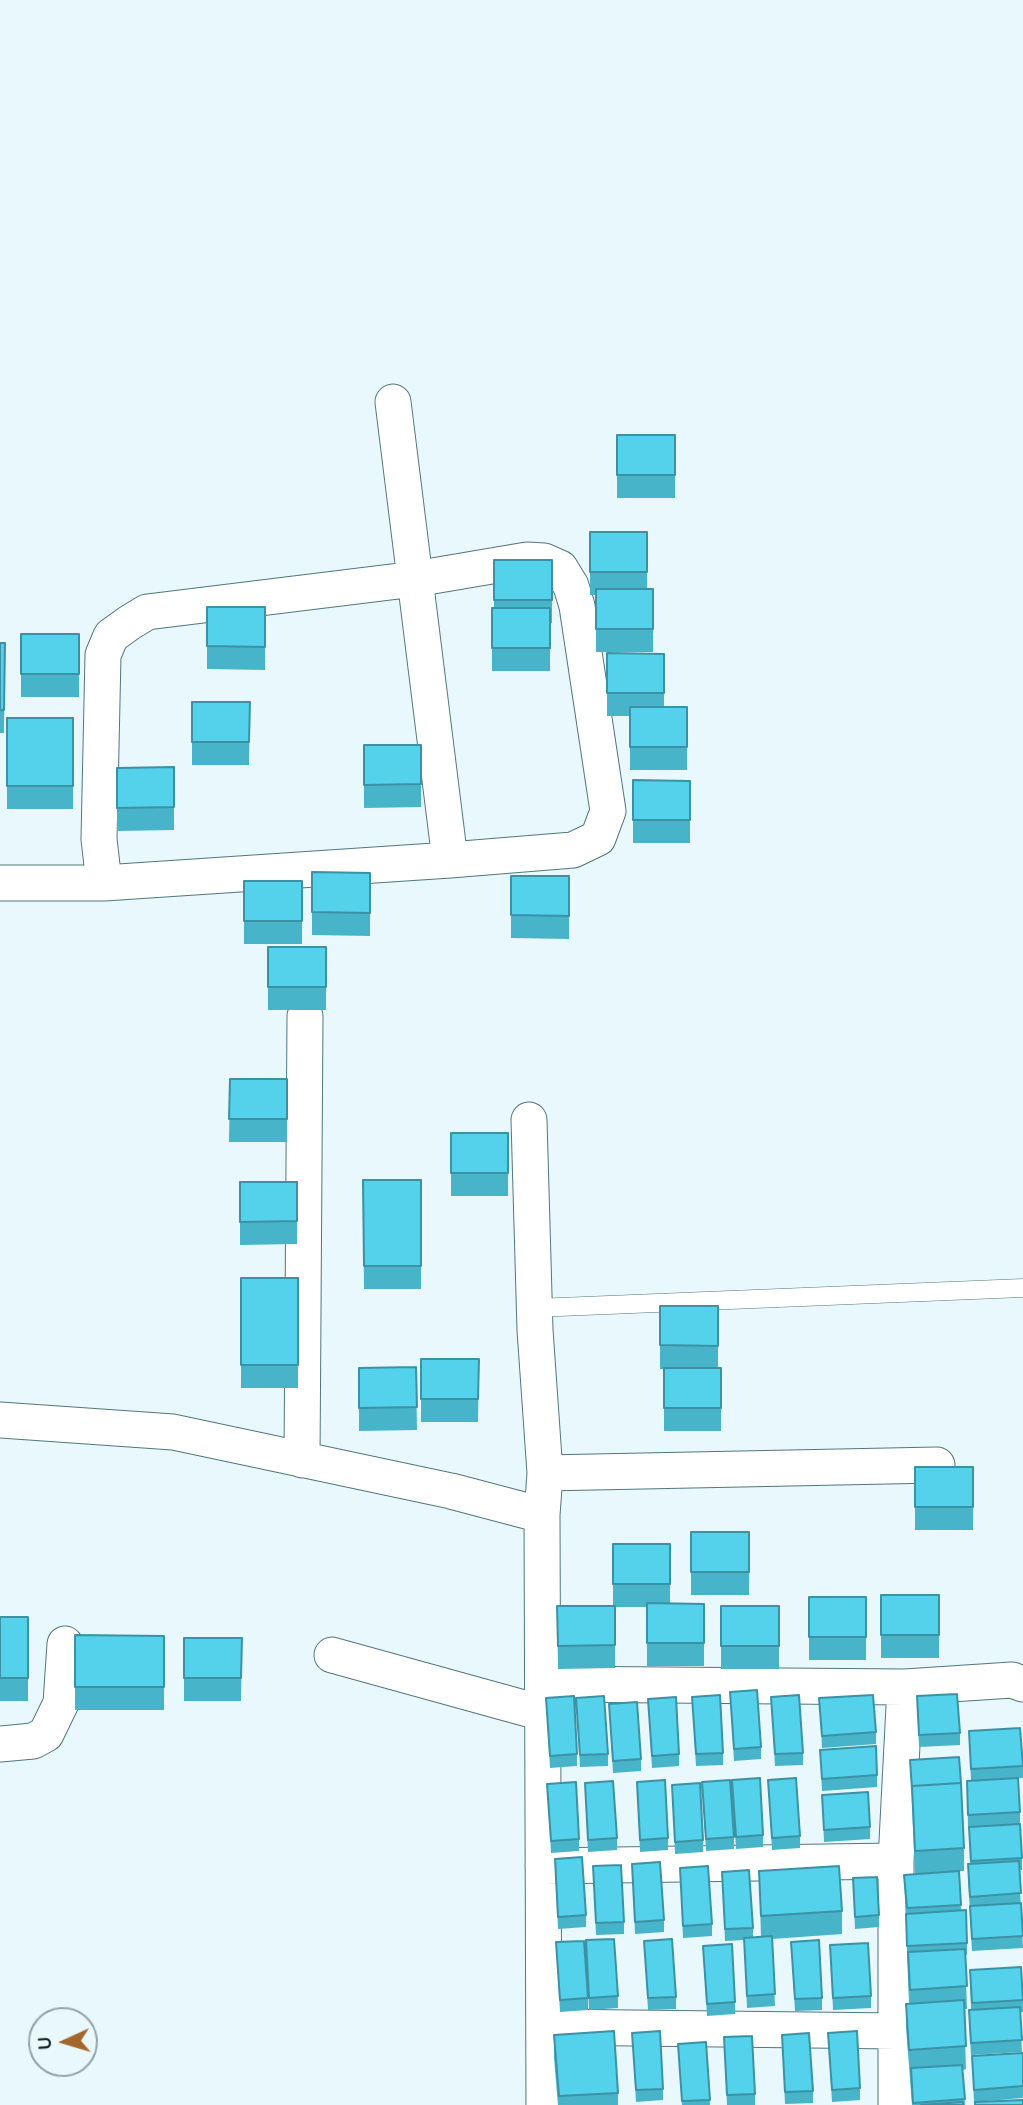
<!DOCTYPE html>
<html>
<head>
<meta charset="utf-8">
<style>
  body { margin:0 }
  #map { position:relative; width:1023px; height:2105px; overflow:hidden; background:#e9f8fc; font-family:Quicksand,sans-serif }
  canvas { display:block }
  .north { position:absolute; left:28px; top:2007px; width:70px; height:70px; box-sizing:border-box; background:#e9f8fc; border:2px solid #94a3a7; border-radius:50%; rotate:266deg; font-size:19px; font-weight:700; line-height:28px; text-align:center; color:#152427 }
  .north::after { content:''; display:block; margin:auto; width:24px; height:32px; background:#a3672a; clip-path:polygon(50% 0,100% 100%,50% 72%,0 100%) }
</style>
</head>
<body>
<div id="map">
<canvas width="1023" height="2105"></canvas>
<div class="north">U</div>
</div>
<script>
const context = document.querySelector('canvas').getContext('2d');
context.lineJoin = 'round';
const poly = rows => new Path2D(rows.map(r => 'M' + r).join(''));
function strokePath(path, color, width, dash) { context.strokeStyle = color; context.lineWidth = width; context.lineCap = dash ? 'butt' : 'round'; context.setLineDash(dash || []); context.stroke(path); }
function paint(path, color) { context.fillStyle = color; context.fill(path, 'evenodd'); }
const lane = poly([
  [535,1308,1023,1288]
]);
const street = poly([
  [393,402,450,860],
  [0,883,104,883,450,860,573,850,598,838,608,811,577,606,571,586,560,568,544,561,527,560,415,579,147,612,129,623,111,636,103,655,99,839,104,883],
  [529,1120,535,1330,545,1473,542,1515],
  [0,1420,173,1432,451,1491,542,1515,544,2105],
  [302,1460,305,1016],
  [545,1473,937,1465],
  [332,1655,542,1713],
  [543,1684,905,1687,1012,1680,1023,1684],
  [0,1744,33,1741,46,1734,61,1703,65,1644],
  [543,1866,896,1861],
  [544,2027,897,2031],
  [896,2105,896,1861,905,1687]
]);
strokePath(lane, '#52767f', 19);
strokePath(street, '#52767f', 37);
strokePath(lane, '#fff', 18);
strokePath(street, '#fff', 35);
paint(poly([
  [617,435,675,435,675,498,617,498],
  [590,532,647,532,647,589,653,589,653,652,596,652,596,595,590,595],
  [494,560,552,560,552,623,550,623,550,671,492,671,492,608,494,608],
  [207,607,265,607,265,670,207,669],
  [21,634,79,634,79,697,21,697],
  [0,643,5,643,4,733,0,733],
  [607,653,664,654,664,707,687,707,687,770,630,770,630,716,607,716],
  [192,702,250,702,249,765,192,765],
  [7,718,73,718,73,809,7,809],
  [364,745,421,745,421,807,364,808],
  [174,767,174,830,117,831,117,768],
  [633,780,690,781,690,843,633,843],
  [312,872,370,873,370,936,312,935],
  [511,876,569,876,569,939,511,938],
  [244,881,302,881,302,944,244,944],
  [268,947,326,947,326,1010,268,1010],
  [230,1079,287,1079,287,1142,229,1142],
  [451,1133,508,1133,508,1196,451,1196],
  [363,1180,421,1180,421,1289,364,1289],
  [240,1182,297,1182,297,1244,240,1245],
  [241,1278,298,1278,298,1388,241,1388],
  [660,1306,718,1306,718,1368,721,1368,721,1431,664,1431,664,1369,660,1369],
  [421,1359,479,1359,478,1422,421,1422],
  [416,1367,417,1430,359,1431,359,1368],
  [915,1467,973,1467,973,1530,915,1530],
  [691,1532,749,1532,749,1595,691,1595],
  [613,1544,670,1544,670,1603,704,1604,704,1666,647,1666,647,1607,615,1607,615,1668,558,1669,557,1606,613,1606],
  [881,1595,939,1595,939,1658,881,1658],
  [809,1597,866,1597,866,1660,809,1660],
  [721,1606,779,1606,779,1669,721,1669],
  [0,1617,28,1617,28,1701,0,1701],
  [75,1635,164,1636,164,1710,75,1710],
  [184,1638,242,1638,241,1701,184,1701],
  [730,1692,761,1747,761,1759,734,1761],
  [917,1696,960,1733,960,1745,919,1747],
  [692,1697,723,1753,723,1765,696,1766],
  [771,1697,803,1753,803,1765,775,1766],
  [546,1698,577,1754,577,1766,550,1768],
  [576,1698,608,1754,608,1766,580,1767],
  [819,1698,876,1732,876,1744,822,1748],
  [648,1699,679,1754,679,1766,652,1768],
  [609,1704,641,1759,641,1771,613,1773],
  [969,1731,1023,1766,1023,1778,971,1781],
  [820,1750,877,1775,877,1787,822,1791],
  [910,1760,964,1848,964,1871,915,1874],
  [732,1780,763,1835,763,1847,736,1849],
  [768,1780,800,1836,800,1848,772,1850],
  [967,1781,1020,1812,1020,1824,968,1827],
  [637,1782,668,1838,668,1850,640,1852],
  [702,1782,734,1837,734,1849,706,1851],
  [585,1783,617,1838,617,1850,588,1852],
  [547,1784,579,1839,579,1851,551,1853],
  [672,1785,703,1840,703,1852,675,1854],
  [822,1795,870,1827,870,1839,824,1842],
  [969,1827,1022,1858,1022,1870,1019,1870,1023,1948,972,1951,968,1876,968,1864,970,1864],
  [555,1859,586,1915,586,1927,558,1929],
  [632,1864,664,1920,664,1932,635,1934],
  [593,1866,624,1922,624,1934,596,1935],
  [680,1868,712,1924,712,1936,683,1938],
  [759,1871,842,1911,842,1934,772,1939,775,2006,747,2008,744,1940,725,1941,722,1872,753,1928,753,1938,761,1937],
  [959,1871,961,1910,967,1943,967,1955,965,1955,967,2009,964,2009,966,2069,963,2070,965,2105,912,2105,906,2027,906,2004,909,2004,904,1875],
  [853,1878,879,1915,879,1927,855,1929],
  [586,1940,618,1996,618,2008,589,2010],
  [644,1941,676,1997,676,2009,648,2010],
  [556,1942,588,1998,588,2010,560,2012],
  [791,1942,822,1998,822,2010,795,2011],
  [830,1945,871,1996,871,2008,833,2010],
  [703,1946,735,2002,735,2014,707,2016],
  [970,1970,1023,2000,1023,2012,1020,2012,1022,2052,971,2055,969,2022,969,2010,971,2009],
  [632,2033,663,2089,663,2100,636,2102],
  [828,2033,860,2088,860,2100,832,2102],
  [554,2035,618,2093,618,2105,558,2105,554,2058],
  [782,2035,813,2091,813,2103,785,2104],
  [724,2037,755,2094,755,2105,727,2105],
  [706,2042,710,2105,682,2105,678,2044],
  [1023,2053,1023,2098,974,2102,972,2056]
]), '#48b4ca');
const building = poly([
  [617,435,675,435,675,475,617,475,617,435],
  [590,532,647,532,647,572,590,572,590,532],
  [494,560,552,560,552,600,494,600,494,560],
  [596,589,653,589,653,629,596,629,596,589],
  [207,607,265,607,265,647,207,646,207,607],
  [492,608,550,608,550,648,492,648,492,608],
  [21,634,79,634,79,674,21,674,21,634],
  [0,643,5,643,4,710,0,710,0,643],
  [607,653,664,654,664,693,607,693,607,653],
  [192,702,250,702,249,742,192,742,192,702],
  [630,707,687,707,687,747,630,747,630,707],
  [7,718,73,718,73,786,7,786,7,718],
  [364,745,421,745,421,784,364,785,364,745],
  [174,767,174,807,117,808,117,768,174,767],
  [633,780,690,781,690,820,633,820,633,780],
  [312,872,370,873,370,913,312,912,312,872],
  [511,876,569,876,569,916,511,915,511,876],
  [244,881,302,881,302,921,244,921,244,881],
  [268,947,326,947,326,987,268,987,268,947],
  [230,1079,287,1079,287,1119,229,1119,230,1079],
  [451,1133,508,1133,508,1173,451,1173,451,1133],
  [363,1180,421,1180,421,1266,364,1266,363,1180],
  [240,1182,297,1182,297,1221,240,1222,240,1182],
  [241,1278,298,1278,298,1365,241,1365,241,1278],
  [660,1306,718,1306,718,1346,660,1345,660,1306],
  [421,1359,479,1359,478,1399,421,1399,421,1359],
  [416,1367,417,1407,359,1408,359,1368,416,1367],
  [664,1368,721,1368,721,1408,664,1408,664,1368],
  [915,1467,973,1467,973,1507,915,1507,915,1467],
  [691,1532,749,1532,749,1572,691,1572,691,1532],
  [613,1544,670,1544,670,1584,613,1584,613,1544],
  [881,1595,939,1595,939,1635,881,1635,881,1595],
  [809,1597,866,1597,866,1637,809,1637,809,1597],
  [647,1603,704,1604,704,1643,647,1643,647,1603],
  [557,1606,615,1606,615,1645,558,1646,557,1606],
  [721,1606,779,1606,779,1646,721,1646,721,1606],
  [0,1617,28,1617,28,1678,0,1678,0,1617],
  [75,1635,164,1636,164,1687,75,1687,75,1635],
  [184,1638,242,1638,241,1678,184,1678,184,1638],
  [757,1690,761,1747,734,1749,730,1692,757,1690],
  [957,1694,960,1733,919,1735,917,1696,957,1694],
  [720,1695,723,1753,696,1754,692,1697,720,1695],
  [799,1695,803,1753,775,1754,771,1697,799,1695],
  [873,1695,876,1732,822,1736,819,1698,873,1695],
  [574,1696,577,1754,550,1756,546,1698,574,1696],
  [604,1696,608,1754,580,1755,576,1698,604,1696],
  [676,1697,679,1754,652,1756,648,1699,676,1697],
  [637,1702,641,1759,613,1761,609,1704,637,1702],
  [1020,1728,1023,1766,971,1769,969,1731,1020,1728],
  [876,1746,877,1775,822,1779,820,1750,876,1746],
  [959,1757,961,1783,912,1786,912,1789,910,1760,959,1757],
  [760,1778,763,1835,736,1837,732,1780,760,1778],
  [796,1778,800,1836,772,1838,768,1780,796,1778],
  [1018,1778,1020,1812,968,1815,967,1781,1018,1778],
  [665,1780,668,1838,640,1840,637,1782,665,1780],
  [730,1780,734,1837,706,1839,702,1782,730,1780],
  [613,1781,617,1838,588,1840,585,1783,613,1781],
  [576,1782,579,1839,551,1841,547,1784,576,1782],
  [700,1783,703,1840,675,1842,672,1785,700,1783],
  [961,1783,964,1848,915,1851,912,1786,961,1783],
  [868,1792,870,1827,824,1830,822,1795,868,1792],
  [1020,1824,1022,1858,971,1861,969,1827,1020,1824],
  [582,1857,586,1915,558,1917,555,1859,582,1857],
  [1019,1861,1021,1893,970,1897,968,1864,1019,1861],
  [660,1862,664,1920,635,1922,632,1864,660,1862],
  [621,1865,624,1922,596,1923,593,1866,621,1865],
  [708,1866,712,1924,683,1926,680,1868,708,1866],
  [839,1866,842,1911,761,1916,759,1871,839,1866],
  [749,1870,753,1928,725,1929,722,1872,749,1870],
  [959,1871,961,1905,907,1908,904,1875,959,1871],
  [877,1877,879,1915,855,1917,853,1878,877,1877],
  [1021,1903,1023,1936,972,1939,970,1906,1021,1903],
  [966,1910,967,1943,907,1946,906,1914,966,1910],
  [772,1936,775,1994,747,1996,744,1938,772,1936],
  [614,1939,618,1996,589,1998,586,1940,614,1939],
  [672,1939,676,1997,648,1998,644,1941,672,1939],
  [819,1940,822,1998,795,1999,791,1942,819,1940],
  [584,1941,588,1998,560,2000,556,1942,584,1941],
  [868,1943,871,1996,833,1998,830,1945,868,1943],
  [732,1944,735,2002,707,2004,703,1946,732,1944],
  [965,1949,967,1986,910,1990,908,1952,965,1949],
  [1021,1967,1023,2000,972,2003,970,1970,1021,1967],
  [964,2000,966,2046,909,2050,906,2004,964,2000],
  [1020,2007,1022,2040,971,2043,969,2010,1020,2007],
  [614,2031,618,2093,559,2096,554,2035,614,2031],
  [660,2031,663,2089,636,2090,632,2033,660,2031],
  [857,2031,860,2088,832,2090,828,2033,857,2031],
  [809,2033,813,2091,785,2092,782,2035,809,2033],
  [752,2036,755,2094,727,2095,724,2037,752,2036],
  [706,2042,710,2100,682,2101,678,2044,706,2042],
  [1023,2053,1023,2086,974,2090,972,2056,1023,2053],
  [962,2065,965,2099,913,2103,911,2068,962,2065],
  [1023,2100,1023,2105,975,2105,975,2102,1023,2100],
  [963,2102,963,2105,921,2105,963,2102]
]);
paint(building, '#54d1eb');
strokePath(building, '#3b92a4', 2);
</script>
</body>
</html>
